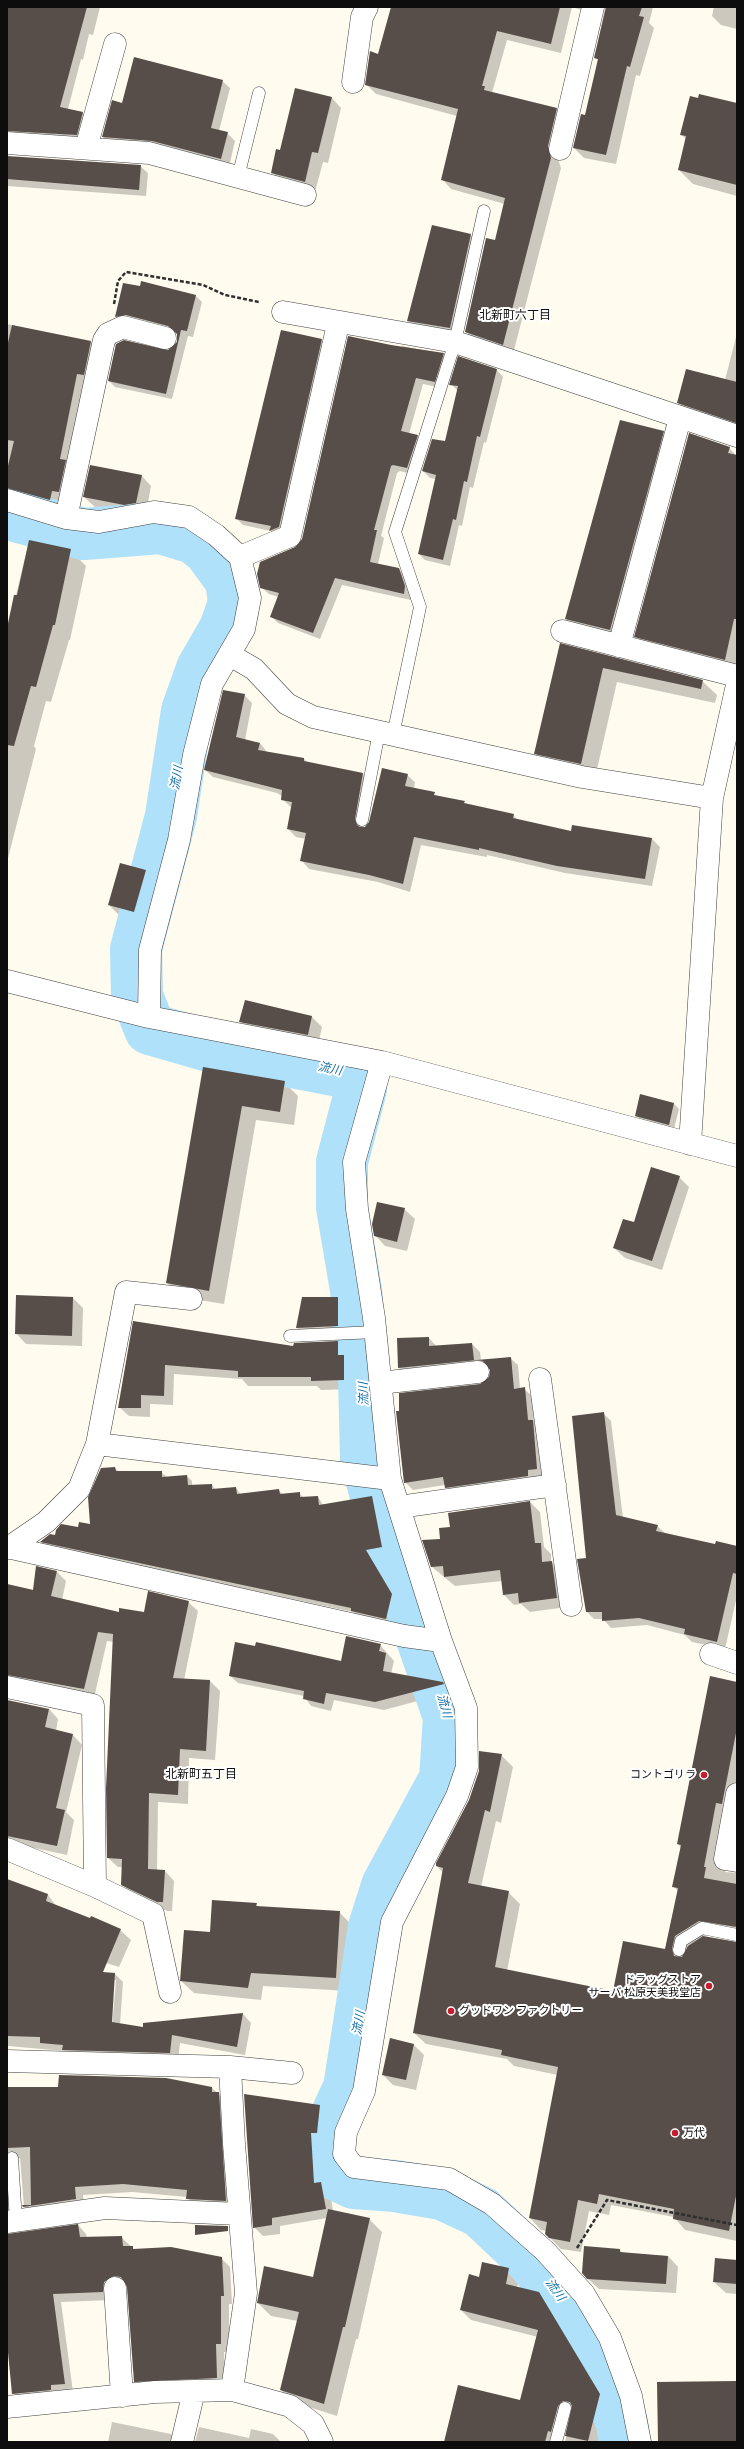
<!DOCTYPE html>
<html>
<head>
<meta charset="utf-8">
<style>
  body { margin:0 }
  #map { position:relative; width:744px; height:2449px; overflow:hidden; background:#fffbee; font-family:"IBM Plex Serif",serif }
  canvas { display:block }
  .frame { position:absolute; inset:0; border:8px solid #0d0d0d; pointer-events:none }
</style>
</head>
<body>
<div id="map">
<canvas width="744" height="2449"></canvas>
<div class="frame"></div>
</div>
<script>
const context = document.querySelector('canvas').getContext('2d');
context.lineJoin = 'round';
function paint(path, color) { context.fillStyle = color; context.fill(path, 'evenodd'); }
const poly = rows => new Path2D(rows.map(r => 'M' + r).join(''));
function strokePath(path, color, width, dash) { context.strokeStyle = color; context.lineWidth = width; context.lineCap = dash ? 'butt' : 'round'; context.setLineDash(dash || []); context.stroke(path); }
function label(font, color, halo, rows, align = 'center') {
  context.font = font + ' "IBM Plex Serif","Noto Sans JP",serif'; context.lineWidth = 4; context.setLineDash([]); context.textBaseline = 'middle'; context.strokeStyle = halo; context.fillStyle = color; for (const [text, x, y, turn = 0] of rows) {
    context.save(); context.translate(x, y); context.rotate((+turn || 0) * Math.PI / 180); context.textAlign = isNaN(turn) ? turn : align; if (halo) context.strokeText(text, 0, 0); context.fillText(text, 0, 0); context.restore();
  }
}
paint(poly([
  [7,7,100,7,93,35,89,34,83,60,81,59,68,109,83,113,90,120,84,142,7,142],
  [392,7,572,7,561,53,507,40,492,93,556,109,566,119,557,156,561,168,513,354,476,341,466,332,496,241,505,204,451,189,442,179,457,116,376,94,366,84,378,55],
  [572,7,596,7,591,13],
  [605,7,653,7,649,23,654,28,640,76,636,75,616,164,584,158,574,148,586,117,599,61,595,58],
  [714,7,737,7,737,29,721,25,712,16],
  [222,81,230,88,219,131,227,133,235,141,229,167,111,145,103,137,123,104],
  [331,97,341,108,328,163,323,162,315,192,282,183,272,172,280,151],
  [737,104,737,196,693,184,679,170,686,139,681,134],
  [7,157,140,166,148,173,146,196,7,186],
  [471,235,478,243,458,336,416,328,408,321],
  [196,296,202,302,193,337,188,336,172,399,115,387,109,381,175,347,178,335,175,332,133,321,123,323,117,316],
  [7,324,91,342,98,349,57,507,7,492,9,466,7,466],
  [737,333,737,432,693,417,678,402,725,380],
  [321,340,328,347,286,534,277,537,271,531,243,525,236,518],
  [402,346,443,354,450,361,442,388,423,384,409,434,417,436,424,443,414,475,400,471,397,473,381,536,384,538,378,564,399,569,406,577,412,594,411,600,342,585,320,639,278,623,271,616,279,597,269,594,261,587,303,540],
  [459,358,497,370,503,377,486,443,484,442,473,488,470,487,462,526,459,525,450,566,425,560,419,554,436,479,430,478,423,471,446,443,458,391,451,384],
  [663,431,669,437,616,636,572,624,566,619],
  [729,448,737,456,737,669,643,644,636,636],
  [141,475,151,486,146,513,135,515,95,507,84,497],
  [29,541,70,550,86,566,70,640,69,640,51,702,46,701,34,746,36,749,7,862,7,633],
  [560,644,702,681,717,695,715,703,617,682,595,778,550,768,536,753],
  [244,695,252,703,245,740,260,743,267,752,304,759,308,763,363,774,371,782,362,828,365,828,407,775,415,782,414,789,467,804,513,815,518,820,572,832,652,839,660,847,652,886,565,873,487,855,487,857,421,845,410,892,378,882,309,869,302,861,306,839,296,837,288,829,292,808,282,799,282,796,277,793,213,777,205,770],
  [146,871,156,881,145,922,119,915,109,905],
  [312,1017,322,1027,318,1045,251,1032,241,1021],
  [204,1068,284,1082,298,1096,294,1125,256,1120,224,1304,181,1297,167,1283],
  [641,1095,674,1104,679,1109,674,1129,641,1121,636,1116],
  [679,1177,689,1187,662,1270,625,1258,614,1248],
  [404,1209,415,1219,407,1251,385,1246,375,1235],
  [73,1298,83,1308,82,1346,26,1344,16,1333],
  [337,1298,342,1303,342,1331,302,1333,297,1328],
  [134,1322,294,1347,337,1342,347,1352,347,1359,353,1365,353,1389,321,1390,317,1386,248,1386,242,1379,174,1374,173,1405,150,1404,150,1417,129,1416,119,1407],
  [429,1338,437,1347,472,1344,480,1352,481,1360,510,1358,518,1365,520,1389,524,1389,532,1396,534,1423,540,1428,544,1476,453,1495,445,1485,413,1490,405,1482,480,1385,490,1378,491,1370,485,1367,407,1376,399,1368,398,1339],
  [603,1413,611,1421,623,1518,657,1526,665,1533,716,1546,737,1547,737,1596,725,1649,692,1642,685,1635,647,1625,611,1628,603,1619,594,1619,587,1612,587,1559],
  [115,1468,119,1472,161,1472,167,1477,187,1476,192,1481,192,1486,212,1485,216,1490,236,1488,241,1495,279,1491,283,1494,299,1493,304,1498,318,1497,323,1505,372,1497,377,1503,387,1552,370,1555,396,1601,391,1624,357,1616,353,1612,46,1546,41,1542,91,1526],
  [530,1502,540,1512,544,1547,551,1554,551,1562,562,1572,567,1607,530,1612,521,1604,514,1605,504,1595,502,1581,455,1586,432,1567,441,1540,451,1528],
  [57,1572,66,1581,62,1600,119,1613,145,1613,188,1602,198,1611,184,1680,210,1681,220,1691,215,1760,189,1758,188,1804,158,1802,157,1871,165,1871,174,1881,172,1911,167,1911,132,1894,122,1884,123,1867,118,1867,108,1858,114,1642,107,1641,94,1698,7,1690,7,1584,34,1590],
  [380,1645,394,1661,391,1674,442,1683,451,1692,384,1710,334,1700,331,1711,311,1706,304,1696,238,1683,230,1676,342,1663],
  [737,1683,737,1801,725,1872,737,1873,737,1937,710,1932,704,1937,737,1943,737,2241,685,2230,674,2217,611,2205,609,2215,589,2211,581,2252,561,2249,546,2234,547,2231,541,2230,530,2218,558,2075,514,2066,507,2059,426,2044,414,2033,443,1873,437,1866,501,1755,513,1767,501,1823,496,1821,481,1887,508,1892,520,1904,507,1971,614,1992,665,1950,678,1891,674,1887,681,1848,678,1844],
  [7,1701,49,1709,58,1719,56,1731,73,1735,82,1745,66,1812,74,1820,67,1855,7,1842],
  [7,1881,48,1895,57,1907,120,1930,131,1940,119,1967,7,1932],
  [256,1904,259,1907,339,1912,352,1925,348,1991,263,1986,261,2000,194,1993,181,1981,211,1934],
  [7,1966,115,1974,123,1982,120,2025,144,2028,144,2024,243,2014,251,2023,245,2055,180,2043,178,2061,8,2046,7,2061],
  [114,1980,116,1980,112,2027,110,2027],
  [414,2045,424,2055,416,2090,393,2085,383,2075],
  [7,2088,212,2088,227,2102,234,2209,195,2207,187,2197,132,2192,83,2195,84,2208,32,2215,24,2207,20,2158,16,2160,16,2218,7,2221],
  [319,2106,328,2115,326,2141,319,2141,321,2183,330,2192,333,2211,369,2219,382,2232,358,2339,356,2339,337,2416,293,2402,281,2390,298,2321,271,2316,258,2303,314,2278,327,2218,280,2226,280,2234,263,2236,254,2227],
  [78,2225,86,2234,87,2238,122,2238,135,2250,221,2258,230,2267,232,2304,229,2304,229,2352,224,2352,225,2386,143,2390,135,2381,127,2284,123,2284,111,2300,61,2302,73,2392,22,2402,13,2393,7,2332,7,2235],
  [620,2250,623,2253,668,2256,678,2267,676,2293,599,2289,588,2279],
  [737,2261,737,2294,726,2293,714,2282],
  [483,2263,509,2269,519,2280,517,2288,539,2293,549,2304,610,2405,602,2438,610,2442,565,2442,573,2411,568,2416,562,2442,447,2442,521,2401,538,2337,471,2320,461,2310,480,2278],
  [112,2422,171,2434,179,2442,108,2442],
  [199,2427,249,2438,251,2429,273,2434,281,2442,195,2442]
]), '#0003');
strokePath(poly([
  [7,512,19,517,84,534,161,528,194,538,209,550,231,580,234,603,225,629,202,669,187,711,171,816,136,949,137,996,150,1029,209,1046,349,1073,361,1089,342,1162,342,1207,356,1290,364,1376,366,1458,386,1535,449,1717,445,1779,387,1886,374,1927,349,2088,331,2127,324,2151,333,2173,354,2183,395,2186,442,2194,481,2212,533,2261,580,2325,605,2377,622,2423,625,2442]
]), '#afe2fa', 52);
paint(poly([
  [7,7,87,7,60,107,83,112,77,135,7,131],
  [391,7,560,7,551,44,497,31,482,86,485,86,484,90,557,108,548,146,551,158,503,345,465,332,486,238,495,240,505,198,441,180,458,109,365,85,370,51,378,54],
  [606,7,642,7,639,16,644,17,630,67,627,66,606,155,573,148,581,114,585,115,598,59,594,58],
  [134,57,223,80,211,128,228,132,221,159,152,141,102,137,112,100,122,103],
  [295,88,332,97,318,153,312,152,305,182,271,173,276,149,280,150],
  [699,94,737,103,737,185,678,170,686,136,680,135,690,96,698,98],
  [7,156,141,165,139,190,7,179],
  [432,225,471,234,450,328,407,321],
  [141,281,196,295,187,331,181,330,166,394,108,381,116,344,124,340,168,350,177,342,177,334,168,326,126,315,115,317,123,283,140,286],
  [12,325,91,341,84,375,77,374,60,459,66,460,59,492,52,491,50,500,7,488,7,470,14,441,7,440,7,347],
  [281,330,322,339,279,527,269,531,271,526,235,519],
  [348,336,391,345,444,353,435,382,416,378,401,431,418,435,407,468,393,465,391,466,374,530,377,530,370,562,399,568,405,586,404,594,335,578,313,633,270,617,279,593,260,588,257,574,260,562,295,547,302,539],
  [458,356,497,369,480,437,477,436,467,482,464,481,456,520,453,519,443,560,418,554,436,475,422,471,432,439,445,441,458,386,449,385],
  [686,369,737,382,736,423,677,403],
  [620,420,664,431,610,630,565,619],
  [689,433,730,447,728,453,737,455,737,619,734,619,725,660,634,637],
  [90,465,142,475,136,503,124,505,83,497],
  [29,540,71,549,55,625,53,625,36,687,31,686,14,746,7,745,7,628,14,595,17,595],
  [560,643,703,680,701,689,603,668,581,764,534,754],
  [223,690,245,694,236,737,260,743,258,750,304,758,304,761,363,773,355,819,357,825,360,827,365,827,369,822,382,768,408,774,405,786,435,792,434,795,465,801,464,803,514,814,513,818,571,831,572,825,652,838,645,879,557,866,479,848,479,850,414,837,403,884,369,875,300,861,306,833,287,829,292,802,281,800,282,790,204,770],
  [120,863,146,870,134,912,108,905],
  [245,1000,312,1016,308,1035,239,1022],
  [203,1067,285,1081,280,1112,242,1106,209,1291,166,1283],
  [640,1094,674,1103,669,1125,635,1116],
  [651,1167,680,1176,652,1261,613,1248,623,1219,634,1222],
  [377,1202,405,1208,397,1242,374,1236,372,1224],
  [16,1295,73,1297,72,1336,15,1334],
  [302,1297,338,1297,338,1326,296,1328],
  [133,1321,293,1346,294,1343,338,1341,338,1355,344,1355,344,1380,311,1381,311,1377,238,1377,238,1371,165,1365,164,1396,141,1395,141,1408,118,1408],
  [429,1337,429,1346,472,1343,474,1360,477,1360,398,1368,397,1338],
  [511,1357,514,1389,525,1387,528,1420,533,1420,537,1469,528,1470,528,1476,445,1488,443,1477,404,1483,396,1411,399,1411,399,1393,480,1384,489,1377,490,1370,483,1361,477,1360],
  [604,1412,616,1515,658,1525,656,1531,715,1544,716,1541,737,1546,737,1574,733,1573,717,1642,684,1634,685,1629,639,1618,602,1621,602,1612,586,1612,577,1559,586,1558,572,1416],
  [115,1467,116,1471,162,1471,162,1477,187,1475,188,1485,212,1484,212,1489,236,1487,237,1494,279,1489,280,1494,300,1492,300,1497,318,1496,319,1505,372,1496,382,1547,366,1550,392,1594,386,1619,351,1611,351,1608,40,1542,50,1534,55,1535,56,1530,61,1524,78,1527,79,1522,90,1524,88,1497,101,1468],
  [530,1501,535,1543,541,1543,542,1562,552,1561,557,1598,519,1603,518,1593,503,1595,500,1570,444,1577,443,1566,431,1567,422,1540,440,1539,439,1528,450,1527,448,1513],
  [36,1566,57,1571,51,1596,119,1612,119,1608,144,1612,148,1591,189,1601,173,1678,210,1680,206,1751,180,1749,178,1795,149,1793,148,1869,165,1870,163,1902,157,1902,121,1885,122,1859,107,1858,106,1788,113,1634,98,1632,84,1689,7,1675,7,1584,33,1590],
  [346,1636,381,1644,379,1651,386,1653,383,1671,443,1682,444,1684,375,1702,326,1693,324,1704,303,1699,304,1691,229,1676,235,1642,255,1646,256,1642,341,1661],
  [710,1676,737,1682,737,1728,722,1804,716,1803,704,1867,706,1867,704,1878,737,1884,737,1927,699,1921,675,1936,672,1949,674,1956,682,1957,688,1946,703,1936,737,1942,737,2191,729,2231,673,2219,674,2209,599,2194,597,2204,578,2200,570,2242,549,2238,545,2234,547,2222,529,2218,558,2067,501,2055,502,2050,413,2033,443,1868,436,1866,436,1863,469,1800,479,1771,479,1751,502,1754,490,1812,485,1810,468,1883,509,1891,495,1967,613,1991,623,1941,665,1949,678,1888,672,1887,681,1845,677,1844],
  [7,1700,49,1709,45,1727,73,1734,56,1808,65,1810,57,1846,7,1836],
  [7,1879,48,1894,46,1901,90,1918,91,1916,121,1929,103,1972,115,1973,112,2022,143,2027,143,2023,243,2013,237,2047,172,2035,170,2053,62,2050,63,2045,40,2043,40,2037,7,2036],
  [212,1900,257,1903,256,1906,340,1911,336,1978,251,1973,248,1988,180,1981,184,1930,210,1932],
  [390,2038,414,2044,406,2080,382,2075],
  [59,2075,166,2078,212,2087,212,2092,219,2092,226,2201,186,2199,187,2190,123,2184,75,2187,76,2199,23,2207,22,2205,31,2205,30,2147,7,2148,7,2087,58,2087],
  [244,2094,320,2105,317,2133,311,2133,314,2183,321,2182,326,2209,272,2218,272,2225,253,2228],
  [328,2209,370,2218,345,2327,343,2327,324,2404,280,2390,299,2312,257,2303,264,2266,313,2277],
  [78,2224,80,2237,122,2236,123,2246,133,2246,133,2249,171,2247,222,2257,224,2296,221,2296,221,2344,216,2344,217,2378,134,2382,127,2287,121,2277,114,2276,104,2282,103,2292,53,2294,65,2384,51,2385,51,2390,12,2394,7,2342,7,2234],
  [195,2225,228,2226,228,2231,195,2235],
  [584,2246,620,2249,620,2252,668,2256,666,2284,587,2279,582,2273],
  [715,2258,737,2260,737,2284,713,2282],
  [482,2262,509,2268,506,2284,539,2292,600,2394,588,2441,565,2436,572,2406,570,2402,563,2401,558,2406,551,2432,548,2431,545,2442,444,2442,458,2385,520,2400,538,2330,460,2310,469,2274,479,2277],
  [737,2381,737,2442,658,2442,657,2382]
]), '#574d49');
const lane = poly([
  [238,177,259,93],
  [393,735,420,607,395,532,455,342,484,211],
  [362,820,379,732],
  [290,1336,375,1332],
  [679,1950,681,1941,702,1928,737,1935],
  [12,2158,16,2221],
  [556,2442,565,2408]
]);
const street = poly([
  [353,82,362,17,367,7],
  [7,143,149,153,305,195],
  [86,148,115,44],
  [560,149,593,7],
  [283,312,455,342,737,436],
  [7,500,66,518,99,522,154,512,189,517,216,535,240,557,250,598,244,629,212,684,194,755,179,840,150,950,149,1017],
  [66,518,104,340,108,334,123,327,165,338],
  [240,557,290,536,336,333],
  [562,631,737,676],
  [619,646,680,418],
  [230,655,254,669,287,704,313,717,582,777,712,798],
  [7,981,149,1017,382,1062],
  [690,1144,712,798,737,685],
  [540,1379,571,1605],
  [380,1383,478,1372],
  [97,1444,390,1479],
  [399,1507,555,1485],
  [7,1547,404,1636,441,1641,390,1479,374,1318,357,1209,354,1162,382,1062,737,1156],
  [8,1548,46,1522,79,1489,97,1444,126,1292,191,1299],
  [441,1641,466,1708,467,1767,457,1796,392,1922,364,2091,346,2132,344,2154,354,2167,449,2179,492,2204,545,2251,584,2294,610,2338,631,2396,640,2442],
  [711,1654,737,1663],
  [7,1687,93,1705,95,1886,7,1849],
  [737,1794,725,1859,737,1861],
  [95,1886,153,1914,170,1992],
  [7,2061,230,2067],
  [7,2222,105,2208,239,2214],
  [115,2288,122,2396],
  [232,2390,246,2293,234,2144,230,2067,292,2073],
  [7,2407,155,2392,232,2390,290,2406,313,2424,322,2442],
  [182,2442,194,2391]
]);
strokePath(lane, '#404040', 13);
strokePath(street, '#404040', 23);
strokePath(poly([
  [114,304,118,281,126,272,203,285,225,295,259,302],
  [577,2248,607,2200,737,2225]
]), '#2f2f2f', 2.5, [4, 2]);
strokePath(lane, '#fff', 12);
strokePath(street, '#fff', 22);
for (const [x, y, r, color] of [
  [704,1775,4,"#c61d2e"],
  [709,1986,4,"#c61d2e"],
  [451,2011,4,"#c61d2e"],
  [675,2133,4,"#c61d2e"]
]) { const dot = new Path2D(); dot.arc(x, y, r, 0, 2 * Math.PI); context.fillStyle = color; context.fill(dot); strokePath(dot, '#fff', 1.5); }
label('11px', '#0d0d0d', '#fff', [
  ["コントゴリラ",696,1775],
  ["ドラッグストア",701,1980],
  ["サーバ 松原天美我堂店",701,1993],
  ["グッドワン ファクトリー",459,2011,"left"],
  ["万代",683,2133,"left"]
], 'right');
label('12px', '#0d0d0d', '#fff', [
  ["北新町六丁目",515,316],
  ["北新町五丁目",201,1775]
]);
label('italic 12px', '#0f6da7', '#fff', [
  ["流川",177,778,-81],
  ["流川",330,1069,11],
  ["流川",364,1394,-92],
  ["流川",444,1706,75],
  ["流川",359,2023,-81],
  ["流川",555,2290,54]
]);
</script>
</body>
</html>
